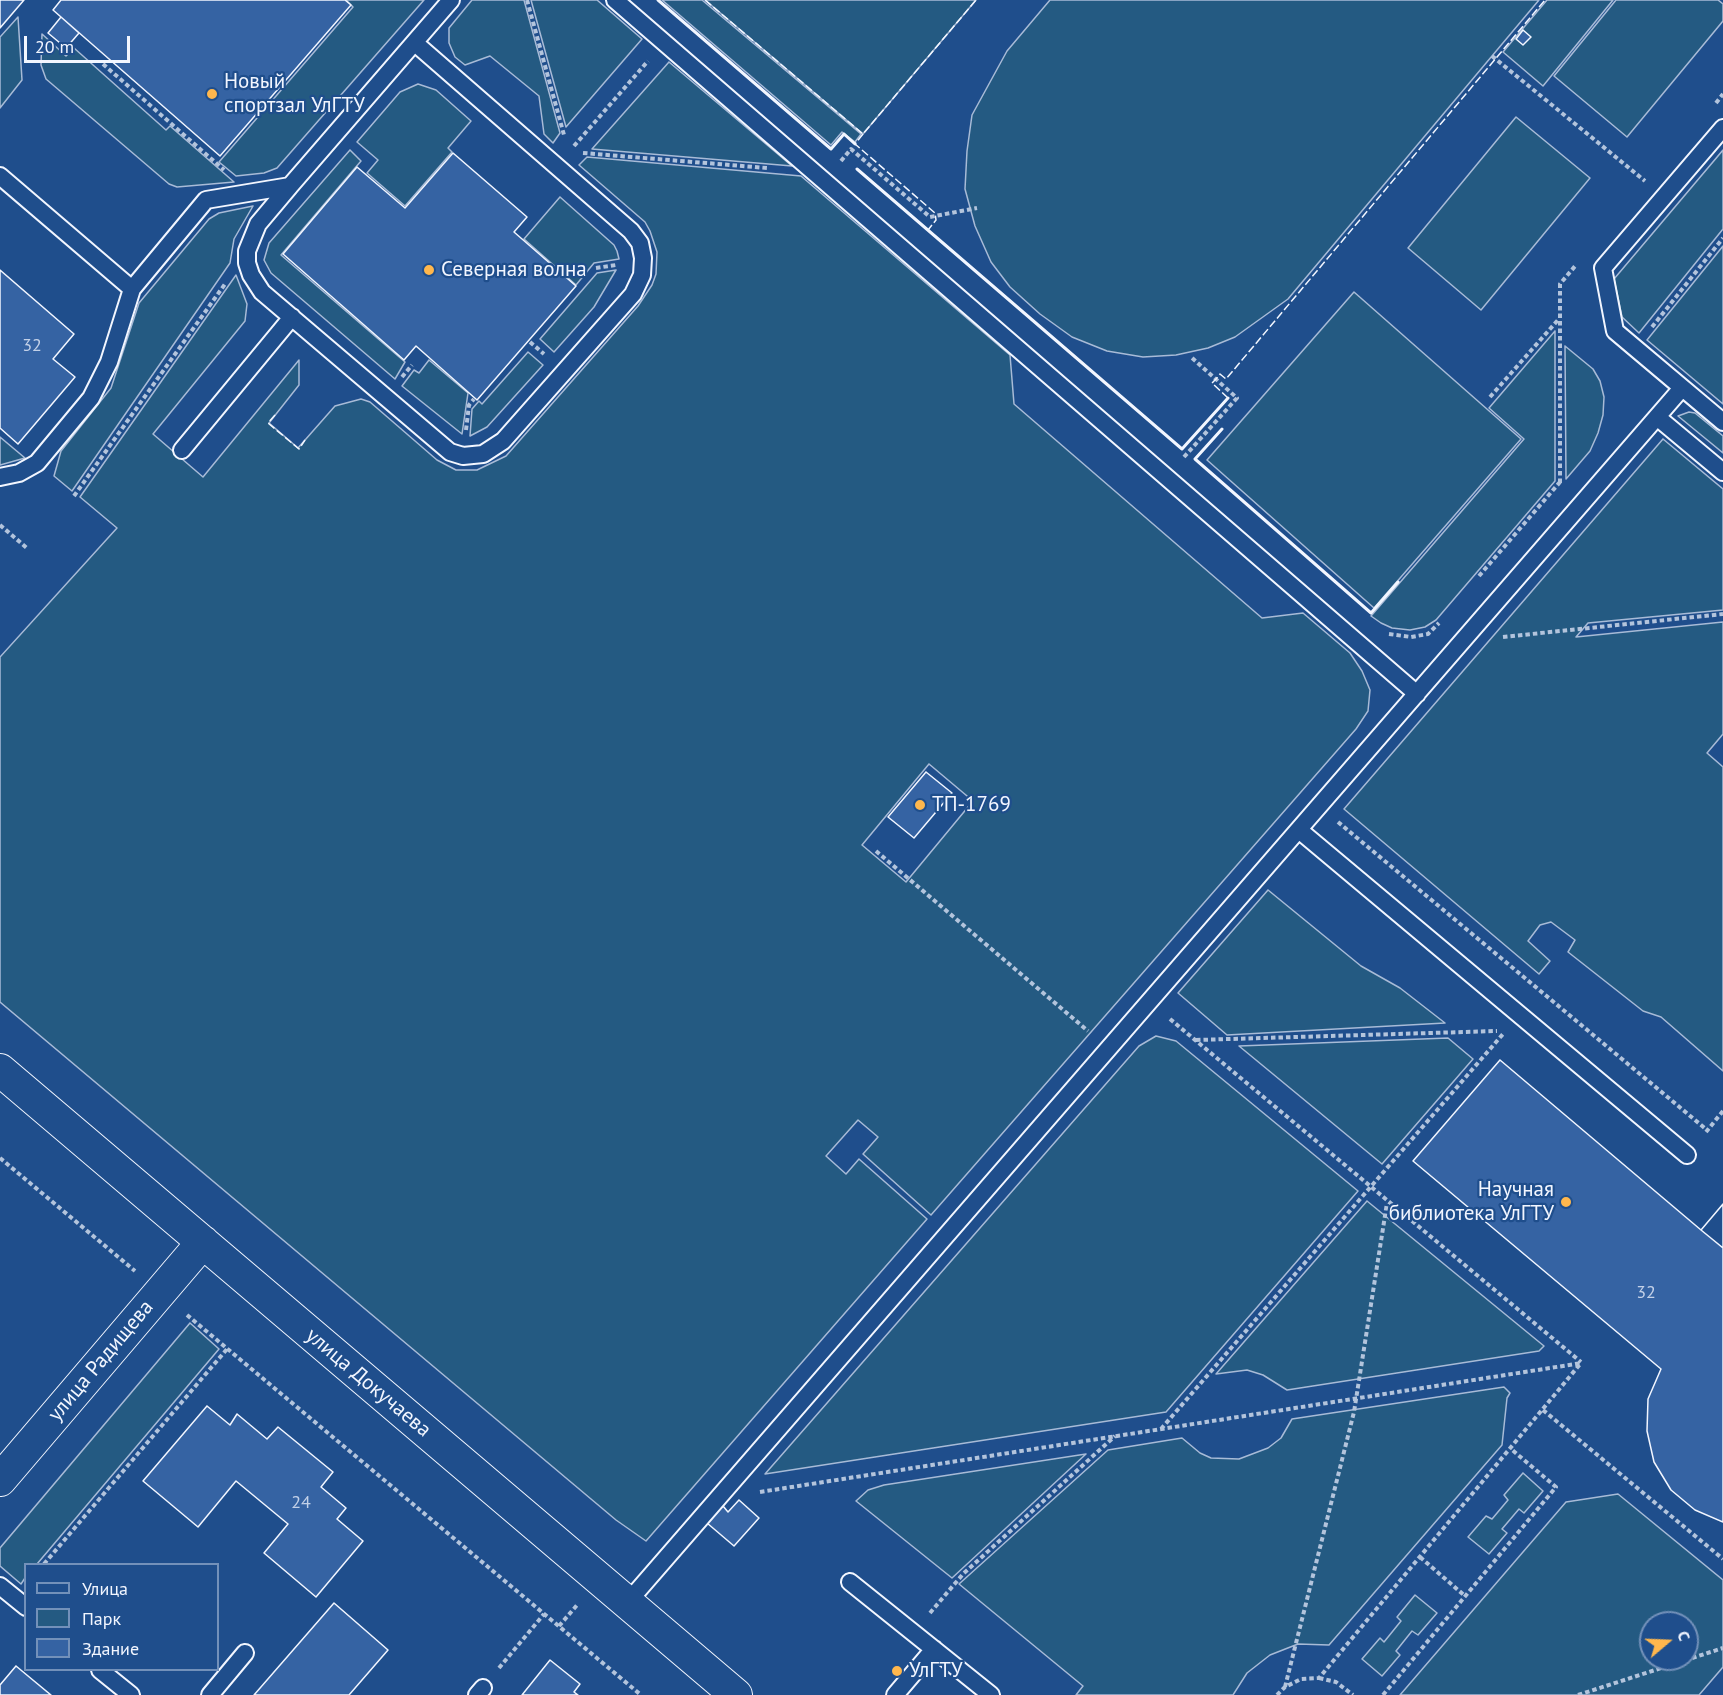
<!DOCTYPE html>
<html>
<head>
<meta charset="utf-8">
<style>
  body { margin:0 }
  #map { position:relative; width:1723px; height:1695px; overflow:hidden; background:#1f4e8c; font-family:"PT Sans",sans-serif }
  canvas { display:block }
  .legend { position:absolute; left:24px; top:1563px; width:195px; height:108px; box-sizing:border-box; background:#1f4e8c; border:2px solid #7391ba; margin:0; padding:8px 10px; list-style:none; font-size:18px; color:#f2f6ff }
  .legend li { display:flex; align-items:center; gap:12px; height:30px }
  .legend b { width:30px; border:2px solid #7391ba }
  .north { position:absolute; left:1639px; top:1611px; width:60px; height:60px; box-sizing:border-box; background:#1f4e8c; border:2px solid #7391ba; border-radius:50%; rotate:71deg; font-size:16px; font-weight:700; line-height:24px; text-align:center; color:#f2f6ff }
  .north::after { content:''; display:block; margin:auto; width:21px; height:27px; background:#ffb74d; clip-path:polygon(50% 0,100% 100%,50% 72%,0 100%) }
  .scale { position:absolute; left:24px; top:36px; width:106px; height:27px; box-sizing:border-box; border:3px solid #f2f6ff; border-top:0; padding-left:8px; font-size:18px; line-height:21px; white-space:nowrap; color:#f2f6ff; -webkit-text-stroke:4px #1f4e8c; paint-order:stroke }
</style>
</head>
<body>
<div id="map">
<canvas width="1723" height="1695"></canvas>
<ul class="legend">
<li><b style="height:8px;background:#1f4e8c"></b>Улица</li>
<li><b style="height:16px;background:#245a82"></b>Парк</li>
<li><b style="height:16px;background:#3563a3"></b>Здание</li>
</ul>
<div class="north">С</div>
<div class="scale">20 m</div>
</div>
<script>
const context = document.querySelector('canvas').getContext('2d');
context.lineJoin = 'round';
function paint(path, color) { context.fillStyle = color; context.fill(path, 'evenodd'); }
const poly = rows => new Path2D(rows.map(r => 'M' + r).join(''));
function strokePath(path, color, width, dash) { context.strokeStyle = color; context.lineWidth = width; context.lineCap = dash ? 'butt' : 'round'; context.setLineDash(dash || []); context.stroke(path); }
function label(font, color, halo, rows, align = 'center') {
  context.font = font + ' "PT Sans",sans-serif'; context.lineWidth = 4.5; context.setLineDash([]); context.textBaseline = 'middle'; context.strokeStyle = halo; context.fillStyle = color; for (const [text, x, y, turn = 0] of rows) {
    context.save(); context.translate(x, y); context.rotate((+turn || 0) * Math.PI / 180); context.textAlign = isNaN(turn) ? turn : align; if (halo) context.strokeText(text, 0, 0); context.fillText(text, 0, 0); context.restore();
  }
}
const green = poly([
  [346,0,424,0,277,168,264,173,236,176,219,162,353,7,346,0],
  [472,0,524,0,560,133,553,143,544,134,539,96,490,56,465,65,455,57,449,43,449,28,472,0],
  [531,0,597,0,642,39,566,127,531,0],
  [662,0,702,0,861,134,855,142,842,132,831,145,662,0],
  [705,0,976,0,863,134,705,0],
  [1050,0,1539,0,1288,299,1235,337,1208,348,1176,355,1143,357,1107,351,1072,337,1040,314,1010,287,991,262,975,226,965,189,967,151,972,115,1007,51,1050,0],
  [1547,0,1613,0,1543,86,1503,52,1547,0],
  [1616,0,1718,0,1723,4,1723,21,1627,137,1554,76,1616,0],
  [18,17,22,80,0,108,0,37,18,17],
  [42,34,66,56,74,48,166,130,170,126,234,182,177,187,169,184,46,79,41,65,42,34],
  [669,62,792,166,592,149,669,62],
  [418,84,436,90,471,121,448,148,452,152,405,206,367,173,378,160,357,142,400,92,418,84],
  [1516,117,1590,178,1481,310,1408,248,1516,117],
  [350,150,361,161,281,255,405,362,395,379,271,273,264,260,269,243,350,150],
  [1723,150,1723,229,1639,333,1622,317,1614,279,1723,150],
  [587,157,801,176,1010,355,1014,404,1262,618,1303,613,1350,653,1362,671,1370,690,1368,711,1356,729,931,1215,863,1154,878,1137,858,1120,826,1156,846,1174,859,1159,927,1219,646,1541,616,1520,0,1002,0,657,117,528,80,497,236,275,247,304,245,321,153,434,203,477,299,360,299,385,269,423,298,448,335,406,361,399,370,402,437,460,456,470,477,470,506,456,638,306,652,285,656,274,657,252,650,231,645,222,579,165,587,157],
  [929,764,973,801,906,882,862,845,929,764],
  [560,197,614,245,617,251,619,259,594,263,576,285,524,239,560,197],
  [253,206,234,239,230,263,72,491,54,476,61,451,111,388,139,303,209,219,219,213,253,206],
  [1723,246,1723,404,1647,340,1723,246],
  [616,270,594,307,554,352,540,339,597,273,616,270],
  [1354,292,1521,439,1374,608,1207,460,1354,292],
  [1555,331,1555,481,1436,620,1425,627,1410,630,1392,628,1381,623,1371,616,1524,439,1489,408,1555,331],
  [1565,346,1593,369,1600,381,1604,397,1603,415,1598,433,1590,451,1566,479,1565,346],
  [528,352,543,365,487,427,470,436,472,409,479,401,482,404,528,352],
  [429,360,468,393,462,434,402,386,414,370,419,373,429,360],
  [1689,412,1695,413,1723,436,1723,453,1678,416,1689,412],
  [0,438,0,437,25,458,0,465,0,438],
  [1663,439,1723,489,1723,610,1588,623,1576,637,1723,622,1723,734,1707,753,1723,767,1723,1071,1661,1017,1643,1011,1568,952,1575,940,1551,922,1540,925,1528,941,1550,961,1539,974,1344,809,1663,439],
  [1268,890,1361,966,1400,988,1445,1023,1227,1035,1178,993,1268,890],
  [1156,1036,1176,1041,1358,1191,1166,1412,765,1474,1139,1046,1156,1036],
  [1448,1038,1473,1059,1382,1164,1239,1046,1448,1038],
  [1367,1201,1544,1346,1539,1351,1287,1390,1263,1375,1247,1370,1216,1374,1367,1201],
  [190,1323,219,1349,37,1564,26,1564,25,1578,21,1584,0,1566,0,1548,190,1323],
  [1504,1387,1510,1393,1507,1398,1502,1445,1329,1645,1298,1644,1270,1655,1247,1673,1233,1695,1076,1695,1083,1686,959,1584,1108,1450,1182,1438,1200,1453,1211,1458,1239,1459,1268,1448,1281,1438,1292,1419,1504,1387],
  [1086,1454,952,1578,856,1501,868,1490,884,1485,1086,1454],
  [1523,1473,1543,1491,1524,1513,1519,1509,1502,1529,1507,1533,1489,1554,1468,1537,1486,1516,1492,1519,1508,1500,1504,1495,1523,1473],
  [1618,1494,1723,1580,1723,1667,1699,1695,1400,1695,1566,1502,1618,1494],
  [1651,1623,1687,1623,1687,1659,1651,1659,1651,1623],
  [1415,1595,1437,1613,1418,1635,1412,1631,1396,1651,1400,1655,1382,1676,1362,1659,1380,1638,1384,1642,1401,1621,1397,1617,1415,1595]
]);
paint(green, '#245a82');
strokePath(green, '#a8bbd7', 1.5);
const building = poly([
  [0,0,24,0,0,28,0,0],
  [61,0,345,0,351,5,220,156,53,10,61,0],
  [61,17,79,33,66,48,48,33,61,17],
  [1523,30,1531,37,1523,45,1516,39,1523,30],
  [453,153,527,217,514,232,576,286,477,400,416,346,404,360,283,254,357,167,405,208,453,153],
  [0,270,74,334,53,359,75,377,18,444,0,428,0,270],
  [926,772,952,793,914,838,888,817,926,772],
  [1500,1060,1701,1230,1723,1204,1723,1522,1695,1510,1671,1490,1654,1462,1647,1431,1648,1399,1661,1369,1413,1161,1500,1060],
  [1723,1204,1723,1248,1701,1230,1723,1204],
  [207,1406,230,1425,237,1414,267,1439,278,1427,333,1472,321,1487,346,1508,337,1519,363,1541,316,1597,264,1553,288,1524,236,1481,198,1527,143,1481,207,1406],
  [739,1500,759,1518,734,1546,707,1523,723,1506,728,1512,739,1500],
  [334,1603,388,1650,349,1695,254,1695,334,1603],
  [550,1660,580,1684,574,1692,578,1695,522,1695,550,1660],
  [16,1666,51,1695,0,1695,0,1685,16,1666]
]);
paint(building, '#3563a3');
strokePath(building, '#f2f6ff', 1.5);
const service = poly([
  [615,0,1417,694],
  [1723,128,1603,268,1615,331,1723,422],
  [0,176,132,289],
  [290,186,258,224,247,251,247,263,251,275,262,292,450,452,463,456,483,454,503,441,633,294,642,275,643,258,640,243,631,231,415,43],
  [1657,417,1723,472],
  [182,450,292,317],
  [0,477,19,473,37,463,91,398,109,362,132,289,206,200,290,186,451,0],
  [1299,830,1687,1155],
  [850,1582,991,1695],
  [0,1586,26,1607],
  [627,1603,1682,388],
  [100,1670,131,1695],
  [210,1695,245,1653],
  [477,1695,483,1688],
  [895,1695,934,1649]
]);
const minor = poly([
  [0,1070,736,1695],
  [0,1480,203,1242]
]);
strokePath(service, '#f2f6ff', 20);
strokePath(minor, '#f2f6ff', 34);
strokePath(poly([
  [527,0,564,135],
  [1492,56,1645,181],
  [103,64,224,170],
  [1716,103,1723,94],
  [574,146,648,61],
  [583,153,767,168],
  [841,161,851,149,930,217,977,208],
  [596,268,616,265],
  [1652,327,1723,238],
  [530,342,544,354],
  [402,377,412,365],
  [1490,397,1558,320],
  [466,430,469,405,474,399],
  [1184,457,1237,398,1190,356],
  [1560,483,1560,284,1576,265],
  [74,496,225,284],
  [0,525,28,549],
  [1479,576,1560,482],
  [1389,634,1411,637,1428,634,1439,623],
  [1503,637,1723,614],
  [1338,822,1707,1130],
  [876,851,1088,1031],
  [1170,1019,1581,1362],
  [1196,1040,1497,1031],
  [1706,1132,1723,1111],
  [0,1158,135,1271],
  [187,1315,641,1695],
  [1543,1410,1723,1559],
  [1161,1429,1503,1034],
  [760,1492,1582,1363],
  [1420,1557,1465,1596],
  [44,1564,227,1349],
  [930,1613,963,1574,1115,1436],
  [559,1626,578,1604],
  [499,1668,544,1614],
  [1319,1678,1336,1682,1353,1695],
  [1285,1687,1354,1412,1387,1203],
  [1277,1695,1285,1687,1301,1679,1319,1678,1581,1363],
  [1383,1695,1556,1487,1511,1449],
  [1578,1695,1723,1648]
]), '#b3c4dc', 4, [4.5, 3]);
strokePath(service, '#1f4e8c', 16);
strokePath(minor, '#1f4e8c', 32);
strokePath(poly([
  [705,0,863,134,976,0],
  [863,134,855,144,935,213,936,220,928,230],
  [1228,398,1212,383,1216,379,1220,374,1226,379,1545,0],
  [275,415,268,423,299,449,305,440]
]), '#f2f6ff', 1.5, [8, 3]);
strokePath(poly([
  [658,0,831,149,844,134,855,144],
  [857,169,1182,449,1228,398],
  [1222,429,1195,459,1371,613,1398,582]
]), '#f2f6ff', 3);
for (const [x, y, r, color] of [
  [212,94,6,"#ffb74d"],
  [429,270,6,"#ffb74d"],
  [920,805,6,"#ffb74d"],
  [1566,1202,6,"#ffb74d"],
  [897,1671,6,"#ffb74d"]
]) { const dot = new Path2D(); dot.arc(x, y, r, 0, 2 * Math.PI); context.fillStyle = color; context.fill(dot); strokePath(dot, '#1f4e8c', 2); }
label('18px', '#c3d1e8', null, [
  ["32",32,346],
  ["32",1646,1293],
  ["24",301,1503]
]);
label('21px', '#f2f6ff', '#1f4e8c', [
  ["Новый",224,82],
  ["спортзал УлГТУ",224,106],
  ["Северная волна",441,270],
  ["ТП-1769",932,805],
  ["Научная",1554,1190,"right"],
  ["библиотека УлГТУ",1554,1214,"right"],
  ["УлГТУ",909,1671]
], 'left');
label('21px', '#f2f6ff', '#1f4e8c', [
  ["улица Радищева",101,1361,-50],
  ["улица Докучаева",368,1383,40]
]);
</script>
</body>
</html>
